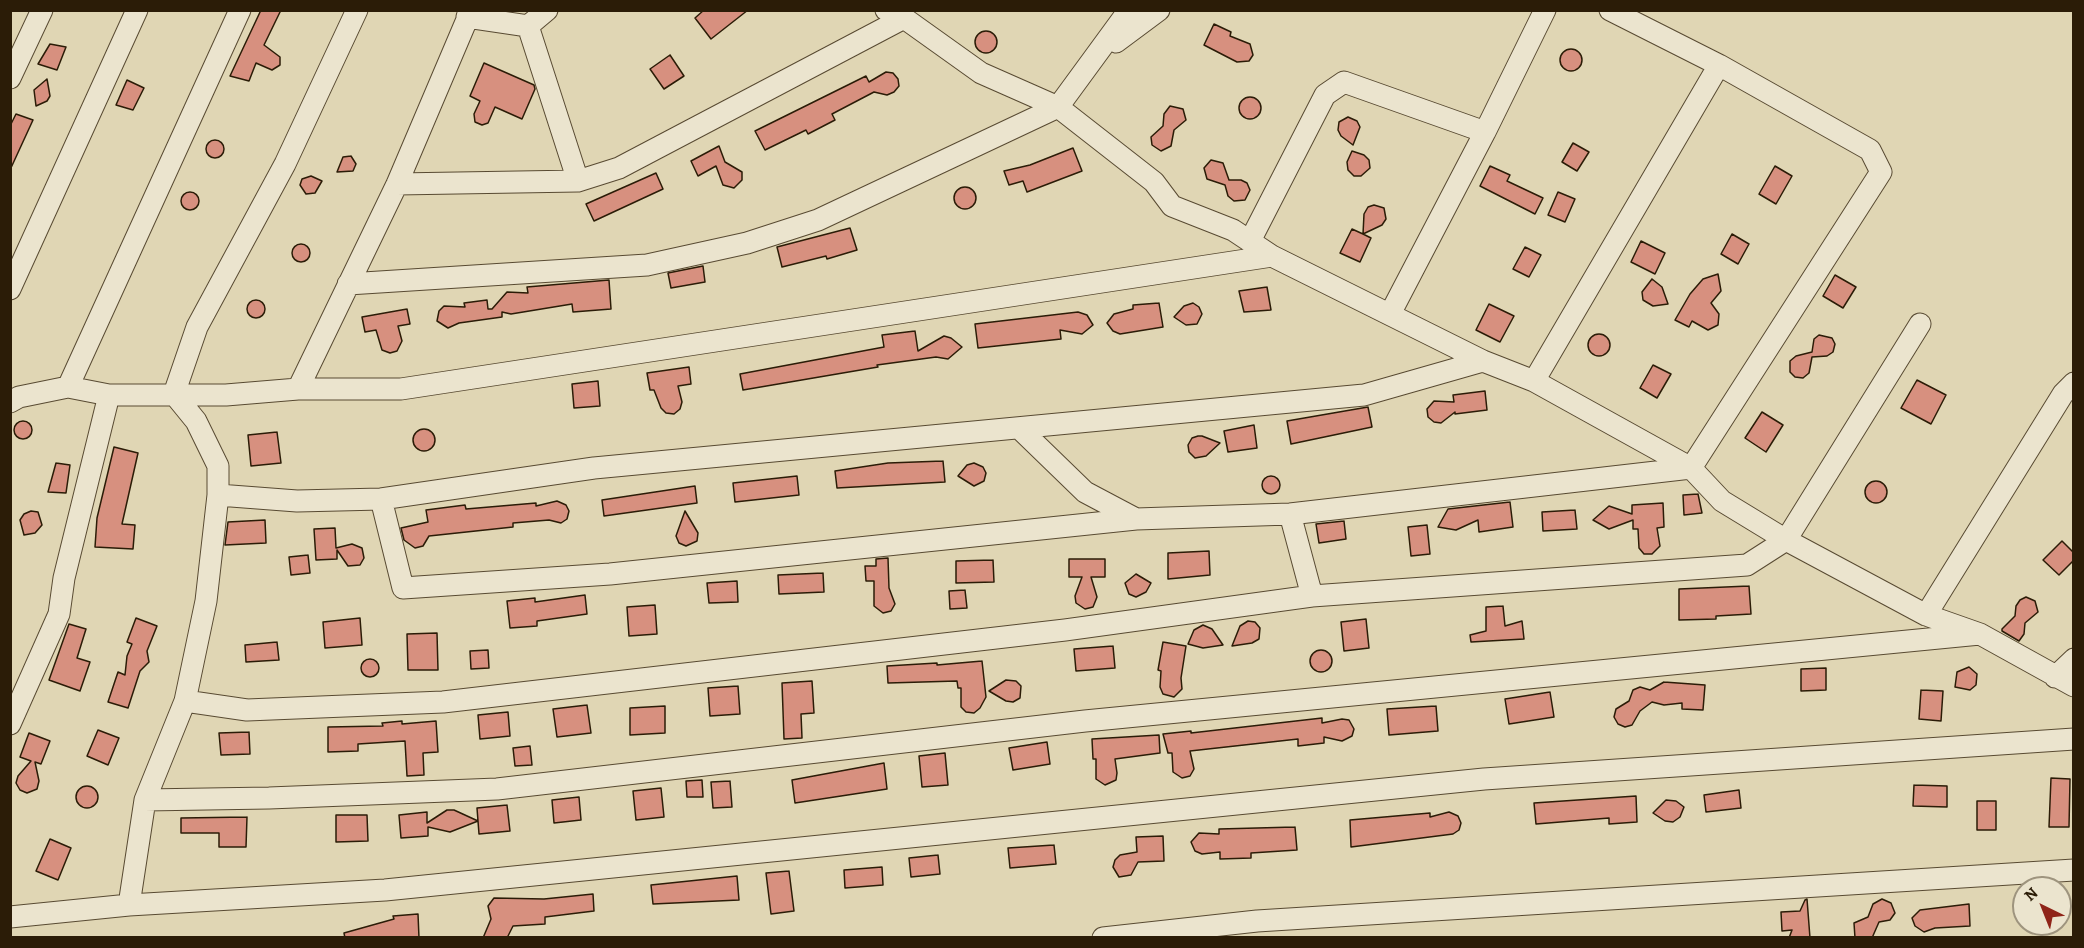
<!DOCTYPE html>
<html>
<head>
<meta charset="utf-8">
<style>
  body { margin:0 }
  #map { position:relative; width:2084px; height:948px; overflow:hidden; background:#e0d6b4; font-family:Alegreya,serif }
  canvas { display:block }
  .frame { position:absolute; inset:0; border:12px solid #2b1c07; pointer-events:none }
  .north { position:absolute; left:2012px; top:876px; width:60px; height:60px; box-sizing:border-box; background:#ebe4ce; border:2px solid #9e947e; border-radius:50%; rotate:317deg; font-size:16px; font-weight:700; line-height:24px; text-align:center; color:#2b1c07 }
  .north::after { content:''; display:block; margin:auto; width:21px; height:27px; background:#8f2418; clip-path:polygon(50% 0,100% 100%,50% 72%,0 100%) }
</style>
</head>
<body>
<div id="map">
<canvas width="2084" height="948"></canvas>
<div class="frame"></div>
<div class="north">N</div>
</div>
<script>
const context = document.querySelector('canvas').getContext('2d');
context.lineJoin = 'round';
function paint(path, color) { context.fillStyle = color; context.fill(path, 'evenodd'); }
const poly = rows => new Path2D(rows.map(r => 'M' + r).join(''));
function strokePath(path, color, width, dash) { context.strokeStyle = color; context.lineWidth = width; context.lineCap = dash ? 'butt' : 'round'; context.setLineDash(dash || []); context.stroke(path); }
const building = poly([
  [261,10,281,10,264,45,280,57,280,65,272,70,256,63,249,81,230,76,261,10],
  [704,10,748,10,711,39,695,18,704,10],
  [1214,24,1231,32,1230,36,1250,44,1253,55,1249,61,1237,62,1204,45,1214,24],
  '975 42a11 11 0 1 1 22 0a11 11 0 1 1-22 0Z',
  [50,44,66,47,57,70,38,64,50,44],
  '1560 60a11 11 0 1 1 22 0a11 11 0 1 1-22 0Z',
  [670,55,684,76,664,89,650,69,670,55],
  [484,63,534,85,535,89,522,119,495,107,488,123,482,125,475,122,474,114,480,101,470,96,484,63],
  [886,72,893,73,898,79,899,86,894,92,887,95,874,92,832,114,835,120,808,134,806,130,765,150,755,131,866,76,869,82,886,72],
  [47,79,50,96,47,101,36,106,34,90,47,79],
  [127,80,144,88,133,110,116,105,127,80],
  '1239 108a11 11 0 1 1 22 0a11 11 0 1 1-22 0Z',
  [1170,106,1183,109,1186,120,1174,130,1171,146,1161,151,1152,145,1151,137,1163,126,1164,114,1170,106],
  [16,114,33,120,10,170,10,126,16,114],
  [1348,117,1357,121,1360,127,1353,145,1341,136,1338,130,1339,122,1348,117],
  '206 149a9 9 0 1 1 18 0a9 9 0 1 1-18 0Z',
  [1573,143,1589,152,1577,171,1562,162,1573,143],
  [719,146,725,162,742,172,742,180,734,188,723,185,716,166,698,176,691,161,719,146],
  [1073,148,1082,171,1027,192,1023,181,1009,185,1004,171,1030,165,1073,148],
  [1352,151,1364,155,1369,160,1370,168,1361,176,1354,176,1348,170,1347,162,1352,151],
  [351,156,356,164,353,171,337,172,343,157,351,156],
  [1211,160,1223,163,1229,180,1241,180,1247,183,1250,190,1245,200,1234,201,1228,196,1225,185,1207,179,1204,168,1211,160],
  [1490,166,1510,175,1507,181,1543,198,1535,214,1480,186,1490,166],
  [1775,166,1792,176,1776,204,1759,194,1775,166],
  [656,173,663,189,594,221,586,204,656,173],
  [311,176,322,181,315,193,306,194,300,185,302,179,311,176],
  '954 198a11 11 0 1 1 22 0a11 11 0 1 1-22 0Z',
  [1558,192,1575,199,1565,222,1548,215,1558,192],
  '181 201a9 9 0 1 1 18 0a9 9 0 1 1-18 0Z',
  [1374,205,1384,208,1386,219,1382,225,1363,234,1371,238,1360,262,1340,253,1352,229,1363,234,1364,214,1368,207,1374,205],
  [850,228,857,250,827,259,826,256,782,267,777,247,850,228],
  [1732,234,1749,244,1738,264,1721,254,1732,234],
  [1641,241,1665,253,1655,274,1631,262,1641,241],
  '292 253a9 9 0 1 1 18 0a9 9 0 1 1-18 0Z',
  [1525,247,1541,255,1529,277,1513,269,1525,247],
  [703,266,705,282,671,288,668,273,703,266],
  [1718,274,1721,291,1711,303,1719,314,1718,325,1708,330,1692,321,1689,327,1675,320,1690,294,1703,279,1718,274],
  [1835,275,1856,287,1843,308,1823,296,1835,275],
  [1652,279,1662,287,1668,304,1653,306,1643,300,1642,292,1652,279],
  [609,280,611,309,573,312,572,304,511,314,502,312,502,317,459,323,448,328,437,321,439,311,444,306,465,307,464,303,487,300,488,309,492,309,507,292,528,293,527,287,609,280],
  [1267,287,1271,310,1244,312,1239,291,1267,287],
  '247 309a9 9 0 1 1 18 0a9 9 0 1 1-18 0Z',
  [1159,303,1163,327,1120,334,1113,331,1107,323,1114,314,1133,309,1133,305,1159,303],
  [1193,303,1199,307,1202,314,1197,324,1186,325,1174,317,1184,306,1193,303],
  [1489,304,1514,316,1500,342,1476,330,1489,304],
  [407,309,410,324,398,326,402,341,397,351,390,353,382,350,376,330,365,332,362,317,407,309],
  [1078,312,1087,315,1093,325,1082,334,1060,330,1061,339,978,348,975,324,1078,312],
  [915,331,918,351,944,336,951,338,962,347,948,359,936,357,877,365,878,367,743,390,740,374,884,347,882,335,915,331],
  '1588 345a11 11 0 1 1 22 0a11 11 0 1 1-22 0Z',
  [1819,335,1832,338,1835,344,1833,352,1827,356,1812,357,1809,373,1803,378,1795,377,1790,372,1790,361,1796,356,1812,352,1814,339,1819,335],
  [1653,365,1671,374,1657,398,1640,388,1653,365],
  [689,367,691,384,678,386,682,402,680,409,674,414,666,413,661,408,654,390,650,390,647,373,689,367],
  [1917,380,1946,395,1931,424,1901,408,1917,380],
  [598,381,600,406,574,408,572,384,598,381],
  [1485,391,1487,410,1455,414,1455,412,1441,423,1434,422,1428,417,1427,409,1434,401,1454,402,1453,395,1485,391],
  [1368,407,1372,427,1291,444,1287,421,1368,407],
  [1762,412,1783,425,1766,452,1745,438,1762,412],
  '14 430a9 9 0 1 1 18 0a9 9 0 1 1-18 0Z',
  [1254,425,1257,448,1228,452,1224,431,1254,425],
  '413 440a11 11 0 1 1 22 0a11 11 0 1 1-22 0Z',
  [277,432,281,463,251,466,248,435,277,432],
  [1198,436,1202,436,1220,443,1206,456,1195,458,1189,452,1188,445,1192,438,1198,436],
  [114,447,138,453,122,524,135,525,133,549,95,547,97,518,114,447],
  [943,461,945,482,837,488,835,471,888,463,943,461],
  [56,463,70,465,66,493,48,492,56,463],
  [974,463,983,467,986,473,984,481,974,486,958,476,967,465,974,463],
  [797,476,799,495,735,502,733,483,797,476],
  '1262 485a9 9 0 1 1 18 0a9 9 0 1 1-18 0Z',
  '1865 492a11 11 0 1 1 22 0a11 11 0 1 1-22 0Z',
  [695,486,697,503,604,516,602,500,695,486],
  [1698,494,1702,513,1684,515,1683,495,1698,494],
  [557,501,566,505,569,511,567,519,561,523,549,520,513,523,513,527,429,536,423,546,415,548,404,540,401,528,428,522,426,510,465,505,466,509,536,503,536,506,557,501],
  [1510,502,1513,527,1479,532,1478,520,1456,530,1438,527,1448,509,1510,502],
  [1663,503,1664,527,1657,528,1660,546,1652,554,1644,554,1639,548,1638,529,1633,529,1633,520,1609,529,1593,520,1609,506,1632,514,1632,505,1663,503],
  [1575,510,1577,529,1543,531,1542,512,1575,510],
  [31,511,38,512,42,525,35,533,24,535,20,520,24,514,31,511],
  [685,511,698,533,697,541,686,546,679,543,676,536,685,511],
  [265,520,266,543,225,545,228,522,265,520],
  [1344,521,1346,539,1319,543,1316,524,1344,521],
  [1427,525,1430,554,1411,556,1408,527,1427,525],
  [335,528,336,548,352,544,362,548,364,558,360,565,348,566,337,550,337,559,316,560,314,529,335,528],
  [2062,541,2073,552,2073,561,2059,575,2043,560,2062,541],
  [1209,551,1210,575,1168,579,1168,553,1209,551],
  [308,555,310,573,291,575,289,557,308,555],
  [888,558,889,588,895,604,891,611,883,613,874,606,874,581,866,581,865,566,876,566,876,559,888,558],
  [1069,559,1105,559,1105,577,1091,577,1097,597,1093,607,1085,609,1076,603,1075,596,1082,577,1069,577,1069,559],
  [993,560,994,582,956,583,956,561,993,560],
  [823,573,824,592,779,594,778,575,823,573],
  [1136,574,1151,583,1146,592,1136,597,1129,594,1125,583,1136,574],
  [737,581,738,602,709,603,707,583,737,581],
  [1749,586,1751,614,1716,616,1716,619,1679,620,1679,589,1749,586],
  [965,590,967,608,950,609,949,591,965,590],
  [585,595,587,614,537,621,537,626,510,628,507,601,535,598,535,602,585,595],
  [2026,597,2035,601,2038,612,2025,623,2024,634,2019,641,2002,631,2002,629,2015,616,2016,606,2020,600,2026,597],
  [655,605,657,634,629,636,627,607,655,605],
  [1503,606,1505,626,1522,621,1524,639,1471,642,1470,635,1486,631,1486,607,1503,606],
  [136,618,157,626,147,651,149,662,140,671,128,708,108,702,118,672,125,675,127,656,132,644,127,642,136,618],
  [360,618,362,645,325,648,323,622,360,618],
  [1366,619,1369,648,1344,651,1341,622,1366,619],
  [1248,621,1255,622,1260,628,1259,639,1252,643,1232,646,1240,626,1248,621],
  [69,624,86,629,77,658,90,662,80,691,49,680,69,624],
  [1203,625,1212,629,1223,645,1203,648,1188,644,1194,630,1203,625],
  [437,633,438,670,408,670,407,634,437,633],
  [277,642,279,660,246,662,245,645,277,642],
  [1163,642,1186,646,1181,678,1182,689,1174,697,1163,694,1160,687,1161,671,1158,670,1163,642],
  [1113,646,1115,668,1076,671,1074,649,1113,646],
  '1310 661a11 11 0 1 1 22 0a11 11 0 1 1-22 0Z',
  [488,650,489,668,471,669,470,651,488,650],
  '361 668a9 9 0 1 1 18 0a9 9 0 1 1-18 0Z',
  [982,661,986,697,980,708,974,713,966,712,961,707,961,688,958,688,957,681,888,683,887,666,937,663,937,665,982,661],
  [1969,667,1977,674,1976,685,1970,690,1955,687,1957,672,1969,667],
  [1826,668,1826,690,1801,691,1801,669,1826,668],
  [1006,680,1016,681,1021,686,1020,698,1013,702,1006,701,989,691,1006,680],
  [812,681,814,713,801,714,802,738,784,739,782,683,812,681],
  [1664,682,1705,685,1703,710,1682,709,1682,703,1664,705,1652,702,1640,711,1632,725,1625,727,1618,724,1614,717,1616,709,1629,701,1633,690,1640,687,1650,690,1664,682],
  [738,686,740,714,710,716,708,688,738,686],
  [1921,690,1943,691,1941,721,1919,719,1921,690],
  [1550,692,1554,717,1509,724,1505,699,1550,692],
  [587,705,591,733,557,737,553,709,587,705],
  [665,706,665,733,630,735,630,708,665,706],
  [1436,706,1438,731,1389,735,1387,709,1436,706],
  [508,712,510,736,480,739,478,715,508,712],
  [1322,718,1322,723,1342,719,1349,720,1354,729,1352,736,1342,741,1324,737,1324,743,1298,746,1298,739,1190,751,1194,769,1190,776,1182,778,1173,772,1172,753,1168,753,1163,734,1191,731,1191,733,1322,718],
  [402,721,402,724,436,721,438,752,423,753,424,775,407,776,405,741,358,744,358,751,328,752,328,727,383,726,382,723,402,721],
  [98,730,119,738,108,765,87,756,98,730],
  [249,732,250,754,221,755,219,733,249,732],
  [29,733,50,741,41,764,35,762,39,781,37,789,27,793,20,790,16,783,18,776,31,761,20,757,29,733],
  [1159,735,1160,753,1115,759,1117,773,1116,780,1105,785,1096,779,1096,759,1093,759,1092,739,1159,735],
  [1047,742,1050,764,1013,770,1009,748,1047,742],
  [530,746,532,765,515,766,513,748,530,746],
  [945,753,948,785,922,787,919,756,945,753],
  [884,763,887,789,795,803,792,780,884,763],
  [2051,778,2070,779,2069,827,2049,827,2051,778],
  [702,780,703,797,687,797,686,781,702,780],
  [730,781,732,807,713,808,711,782,730,781],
  [1914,785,1947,786,1947,807,1913,806,1914,785],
  '76 797a11 11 0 1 1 22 0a11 11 0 1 1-22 0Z',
  [661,788,664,817,636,820,633,791,661,788],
  [1739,790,1741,808,1706,812,1704,795,1739,790],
  [1636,796,1637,822,1609,824,1609,818,1536,824,1534,803,1636,796],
  [579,797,581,820,554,823,552,800,579,797],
  [1666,800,1676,801,1684,807,1680,817,1673,822,1665,821,1653,813,1666,800],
  [1977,801,1996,801,1996,830,1977,830,1977,801],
  [507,805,510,831,479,834,478,821,450,832,428,827,428,836,401,838,399,815,427,812,427,823,447,810,454,810,478,821,477,808,507,805],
  [1449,812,1458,816,1461,823,1459,830,1453,834,1351,847,1350,820,1430,813,1430,817,1449,812],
  [336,815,367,815,368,841,336,842,336,815],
  [247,817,246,847,219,847,219,833,181,833,181,818,247,817],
  [1295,827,1297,850,1251,853,1251,858,1220,859,1220,852,1202,854,1195,851,1191,842,1199,833,1219,834,1219,829,1295,827],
  [1163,836,1164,861,1138,862,1131,875,1119,877,1113,867,1115,860,1120,855,1137,852,1136,837,1163,836],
  [50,839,71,848,58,880,36,871,50,839],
  [1054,845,1056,864,1010,868,1008,848,1054,845],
  [938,855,940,874,911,877,909,858,938,855],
  [882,867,883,885,845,888,844,870,882,867],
  [789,871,794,911,771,914,766,873,789,871],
  [737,876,739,900,653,904,651,885,737,876],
  [593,894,594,911,545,917,545,924,513,926,507,938,483,938,491,919,488,906,494,898,544,899,593,894],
  [1807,899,1810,938,1789,938,1792,930,1782,931,1781,912,1800,911,1805,900,1807,899],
  [1882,899,1891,903,1895,913,1890,920,1879,922,1872,938,1855,938,1854,923,1868,917,1873,904,1882,899],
  [1969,904,1970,926,1935,928,1924,932,1915,926,1912,918,1920,910,1969,904],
  [418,914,419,938,345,938,344,933,394,919,393,916,418,914]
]);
paint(building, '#d7907f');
strokePath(building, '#2b1c07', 1.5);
const street = poly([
  [886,10,904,18,981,73,1058,107,1154,182,1172,206,1233,230,1272,256,1483,361,1534,381,1691,468,1722,501,1786,540,1926,615,1980,634,2074,686],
  [467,17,528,26,547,10],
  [528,26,578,181],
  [1116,42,1159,10],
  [10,78,42,10],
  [397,184,578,181,619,168,904,18],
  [1250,241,1325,95,1344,82,1485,132,1545,10],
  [348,284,647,265,747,243,818,220,1058,107,1129,10],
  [10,289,137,10],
  [1390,314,1485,132],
  [1534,381,1719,65],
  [68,387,240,10],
  [298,389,397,184,471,10],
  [10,402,19,397,68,387,109,395,226,395,298,389,401,389,1272,256],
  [1019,428,1085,492,1136,519],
  [218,495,297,501,381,499,594,468,1364,395,1483,361],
  [381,499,403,588,610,574,1136,519,1290,514,1691,468,1881,172,1870,150,1719,65,1610,10],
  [1290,514,1312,596],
  [1926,615,2063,394,2074,383],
  [2055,677,2074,659],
  [185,701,247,710,443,702,1065,630,1312,596,1747,565,1786,540,1920,324],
  [10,724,59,614,64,578,109,395],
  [145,800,269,798,497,789,1085,721,1980,634],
  [129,905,145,800,185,701,206,601,218,495,218,466,196,421,174,394,197,327,285,164,357,10],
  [10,917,129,905,385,890,1484,779,2074,739],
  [1103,938,1257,921,2074,870]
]);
strokePath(street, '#584a32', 23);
strokePath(street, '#ebe4ce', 21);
</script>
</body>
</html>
